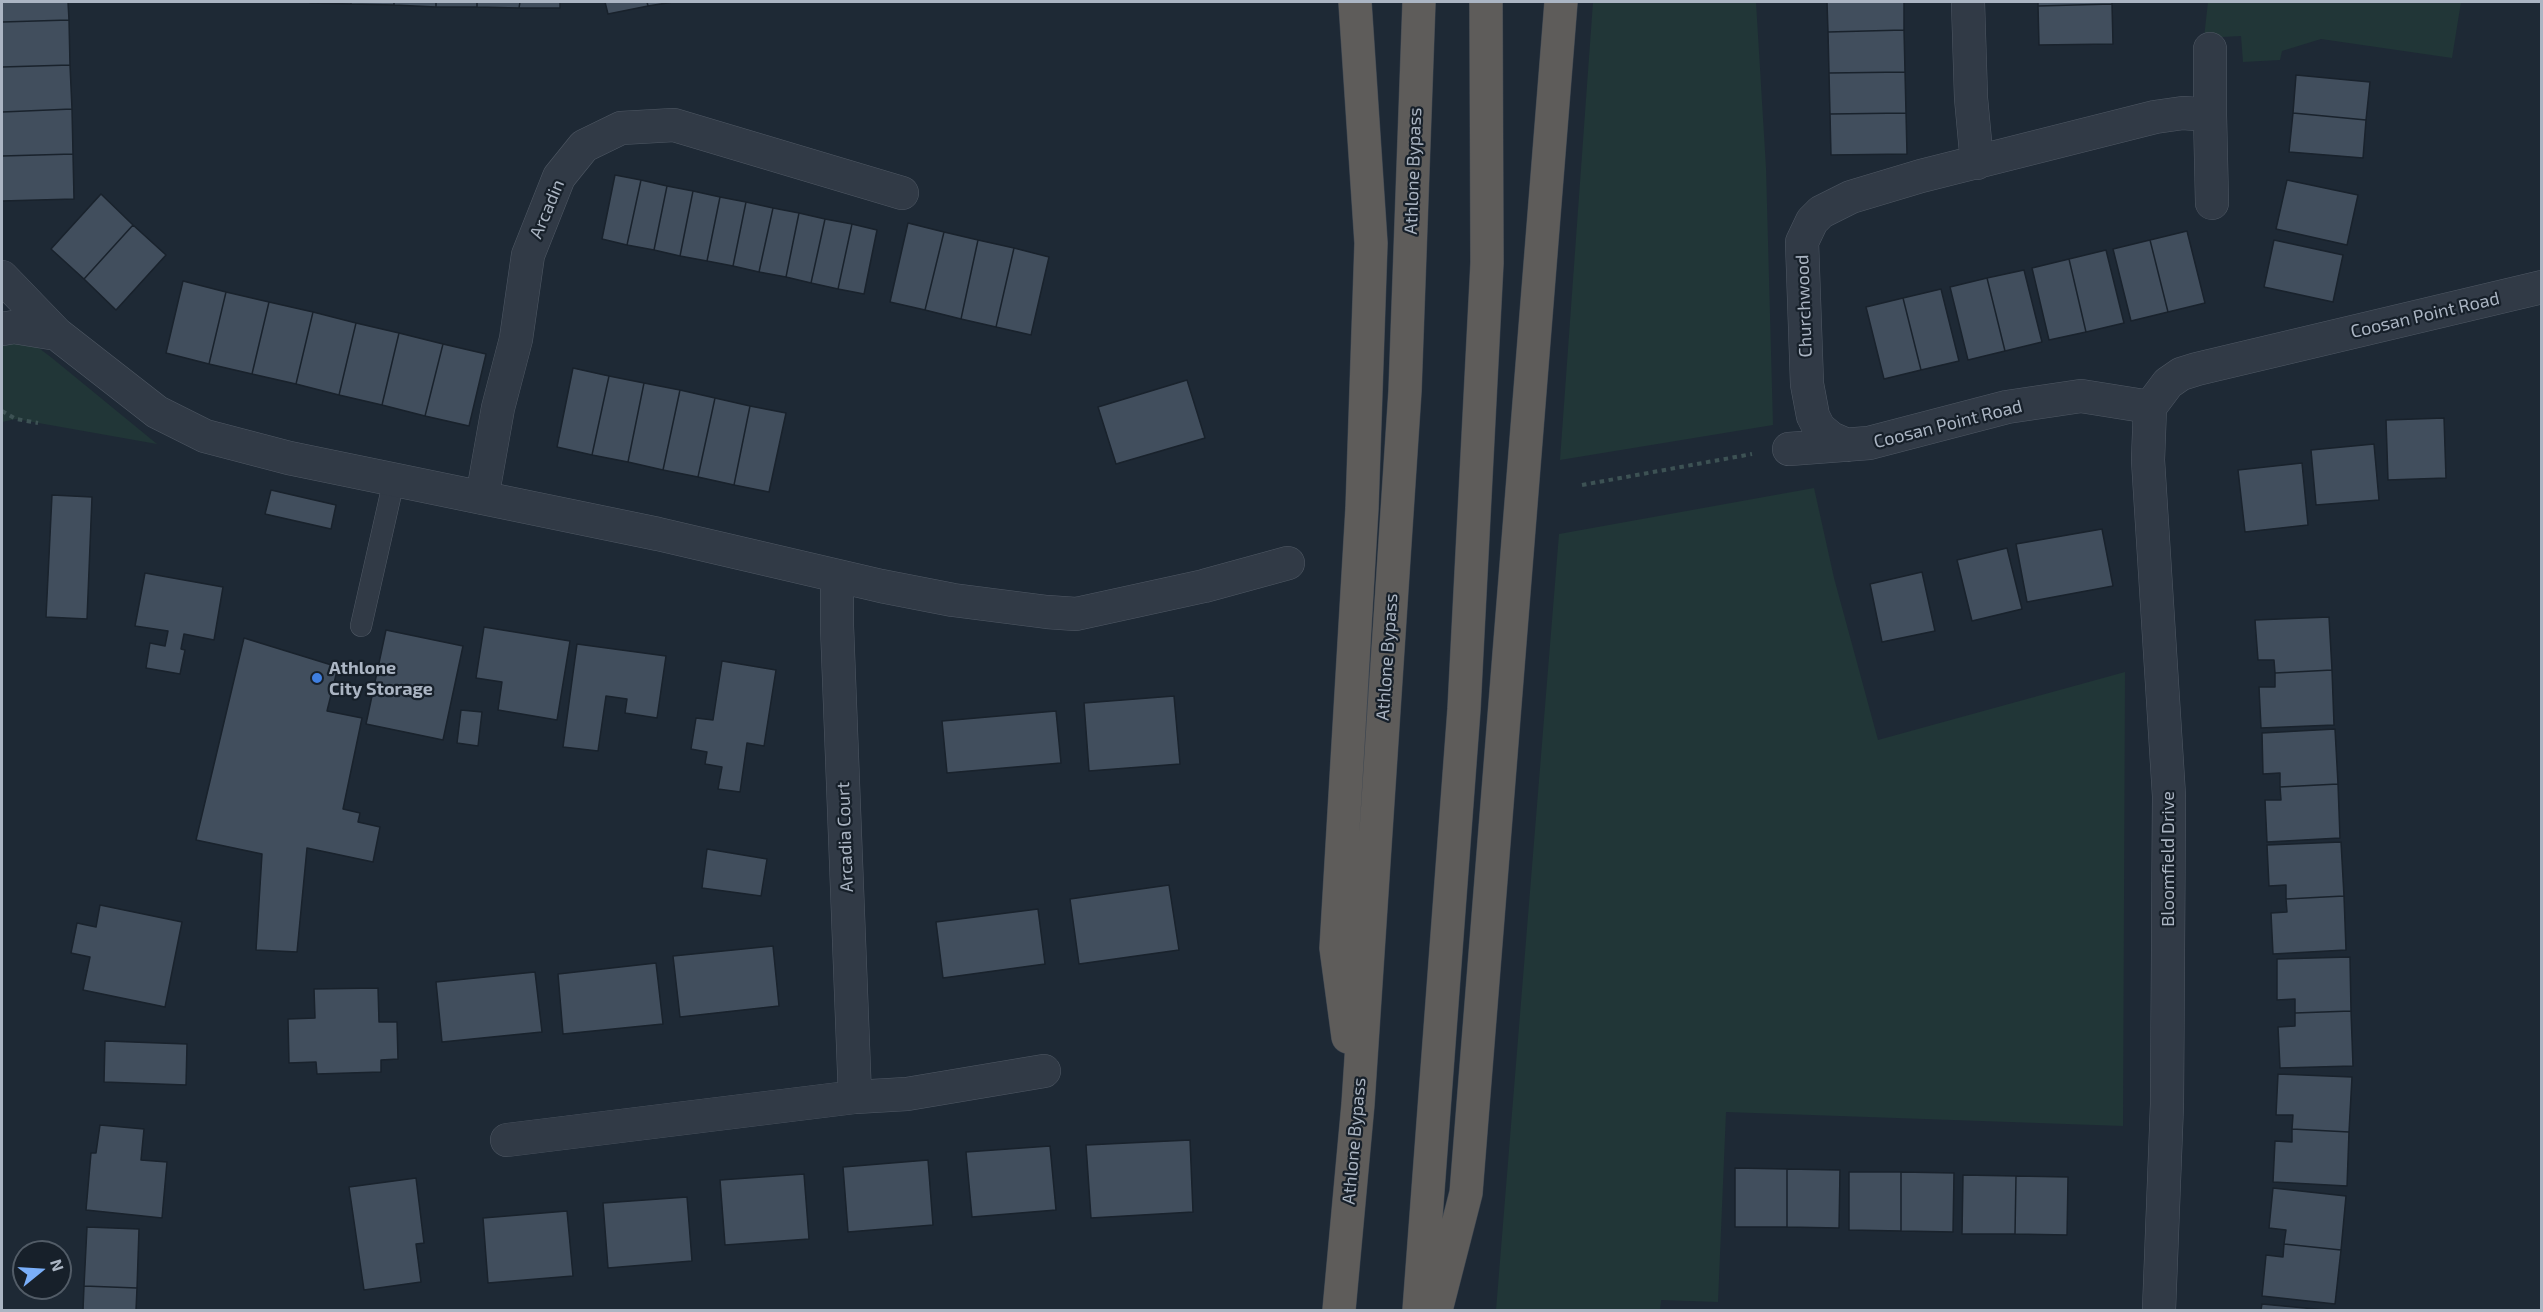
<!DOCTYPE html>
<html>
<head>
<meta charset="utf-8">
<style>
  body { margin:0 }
  #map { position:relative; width:2543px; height:1312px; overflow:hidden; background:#1e2935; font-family:"Exo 2",sans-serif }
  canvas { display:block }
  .frame { position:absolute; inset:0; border:3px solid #abb5c3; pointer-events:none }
  .north { position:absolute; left:12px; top:1240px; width:60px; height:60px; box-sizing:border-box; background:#17202a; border:2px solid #525c67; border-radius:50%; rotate:72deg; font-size:16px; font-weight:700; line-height:24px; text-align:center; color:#abb5c3 }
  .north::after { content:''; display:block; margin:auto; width:21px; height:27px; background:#7aaff9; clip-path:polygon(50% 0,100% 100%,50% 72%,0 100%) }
</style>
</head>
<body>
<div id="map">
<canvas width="2543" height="1312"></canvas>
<div class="frame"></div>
<div class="north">N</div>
</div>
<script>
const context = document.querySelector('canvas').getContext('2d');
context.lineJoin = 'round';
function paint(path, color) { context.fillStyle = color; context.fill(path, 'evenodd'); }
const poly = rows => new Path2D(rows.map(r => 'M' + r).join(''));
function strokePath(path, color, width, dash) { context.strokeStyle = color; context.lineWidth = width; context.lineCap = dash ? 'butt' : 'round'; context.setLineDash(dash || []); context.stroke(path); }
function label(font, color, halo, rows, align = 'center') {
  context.font = font + ' "Exo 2",sans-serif'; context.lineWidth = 4.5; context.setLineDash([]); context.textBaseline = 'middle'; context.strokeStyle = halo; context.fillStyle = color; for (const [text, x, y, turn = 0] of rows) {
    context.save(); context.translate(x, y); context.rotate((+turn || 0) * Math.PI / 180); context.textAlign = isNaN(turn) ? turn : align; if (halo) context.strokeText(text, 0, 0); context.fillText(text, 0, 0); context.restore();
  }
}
paint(poly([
  [1593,2,1756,2,1766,168,1773,425,1560,460],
  [2208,2,2461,2,2452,58,2321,39,2282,51,2280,60,2243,62,2241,36,2204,38],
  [19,333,52,358,157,444,16,419,2,422,2,340],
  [1814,488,1834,578,1878,740,2125,672,2123,1126,1726,1112,1718,1302,1661,1300,1660,1310,1496,1310,1559,534]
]), '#213637');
const building = poly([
  [2,2,68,2,69,20,2,22,2,2],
  [310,2,351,2,351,4,310,3,310,2],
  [351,2,394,2,394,5,351,4,351,2],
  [394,2,436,2,436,7,394,5,394,2],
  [436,2,477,2,477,7,436,7,436,2],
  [477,2,520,2,519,8,477,7,477,2],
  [520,2,560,2,560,8,519,8,520,2],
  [605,2,647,2,648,6,608,14,605,2],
  [647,2,673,2,648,6,647,2],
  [1827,2,1904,2,1904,30,1828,32,1827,2],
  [2038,2,2112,2,2112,4,2038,6,2038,2],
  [2112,4,2113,44,2039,45,2038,6,2112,4],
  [69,20,70,65,2,67,2,22,69,20],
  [1904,30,1905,72,1829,73,1828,32,1904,30],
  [70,65,72,109,2,112,2,67,70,65],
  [1905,72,1906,113,1830,114,1829,73,1905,72],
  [2296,75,2370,82,2366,120,2293,113,2296,75],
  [72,109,73,154,2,156,2,112,72,109],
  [1906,113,1907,154,1831,155,1830,114,1906,113],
  [2293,113,2366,120,2363,158,2289,152,2293,113],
  [73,154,74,199,2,201,2,156,73,154],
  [615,175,641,180,627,245,602,239,615,175],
  [641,180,667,186,654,250,627,245,641,180],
  [2287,180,2358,195,2347,245,2276,229,2287,180],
  [667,186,693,191,680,256,654,250,667,186],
  [693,191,720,197,707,261,680,256,693,191],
  [101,194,133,225,84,279,51,249,101,194],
  [720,197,746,202,733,266,707,261,720,197],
  [746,202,773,208,759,272,733,266,746,202],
  [773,208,799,213,786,277,759,272,773,208],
  [799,213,825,219,811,283,786,277,799,213],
  [825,219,852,224,838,289,811,283,825,219],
  [908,223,944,232,925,310,890,302,908,223],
  [852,224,877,230,864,294,838,289,852,224],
  [133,225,166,255,116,310,84,279,133,225],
  [2187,231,2205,303,2168,312,2150,240,2187,231],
  [944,232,978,240,961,319,925,310,944,232],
  [978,240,1014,248,996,327,961,319,978,240],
  [2150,240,2168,312,2131,321,2113,249,2150,240],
  [2274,240,2343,255,2333,302,2264,287,2274,240],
  [1014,248,1049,257,1031,335,996,327,1014,248],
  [2106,250,2124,323,2086,332,2069,259,2106,250],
  [2069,259,2086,332,2049,340,2032,268,2069,259],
  [2024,270,2042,342,2005,351,1987,278,2024,270],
  [1987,278,2005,351,1968,360,1950,287,1987,278],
  [183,281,226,292,209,364,166,353,183,281],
  [1941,289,1959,361,1921,370,1903,298,1941,289],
  [226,292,269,302,252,374,209,364,226,292],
  [1903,298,1921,370,1884,379,1866,307,1903,298],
  [269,302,313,312,296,384,252,374,269,302],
  [313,312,356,323,339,395,296,384,313,312],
  [356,323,399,333,382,405,339,395,356,323],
  [399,333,443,344,425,416,382,405,399,333],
  [443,344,486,354,469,426,425,416,443,344],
  [573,368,609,376,592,455,557,447,573,368],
  [609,376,644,383,628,462,592,455,609,376],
  [1187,380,1205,438,1116,464,1098,407,1187,380],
  [644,383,680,390,663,470,628,462,644,383],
  [680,390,715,398,698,477,663,470,680,390],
  [715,398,750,406,734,485,698,477,715,398],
  [750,406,786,413,769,492,734,485,750,406],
  [2444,418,2446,478,2388,480,2386,420,2444,418],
  [2374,444,2379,500,2316,505,2311,450,2374,444],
  [2302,463,2308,525,2245,532,2238,470,2302,463],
  [271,490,336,505,331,529,265,514,271,490],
  [52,495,92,497,87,619,46,617,52,495],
  [2102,529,2113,586,2027,602,2016,544,2102,529],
  [2007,548,2022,609,1972,621,1957,560,2007,548],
  [1922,572,1935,631,1882,642,1870,584,1922,572],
  [145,573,223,587,214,640,184,634,181,649,185,650,180,674,146,668,150,643,165,646,168,631,135,626,145,573],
  [2329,617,2332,670,2275,673,2274,660,2258,660,2255,620,2329,617],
  [484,627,570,641,557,720,498,710,502,682,476,678,484,627],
  [386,630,463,646,443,740,366,724,386,630],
  [244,638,338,667,327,711,362,718,343,809,360,813,358,822,380,827,373,862,307,848,297,952,256,950,262,854,196,840,244,638],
  [577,644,666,656,657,718,625,713,627,699,606,696,598,751,563,747,577,644],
  [722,661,776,670,764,746,747,743,740,792,718,789,722,767,705,764,707,752,691,749,696,718,713,720,722,661],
  [2332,670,2334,725,2261,728,2259,687,2275,687,2275,673,2332,670],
  [1174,696,1180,764,1089,771,1084,703,1174,696],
  [461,710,482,712,478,746,457,743,461,710],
  [1056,711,1061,763,947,773,942,721,1056,711],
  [2335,729,2338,784,2280,787,2280,773,2263,774,2262,733,2335,729],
  [2338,784,2340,838,2267,842,2265,800,2281,800,2280,787,2338,784],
  [2341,842,2344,896,2286,899,2286,885,2269,886,2267,845,2341,842],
  [707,849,767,859,761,896,702,888,707,849],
  [1169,885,1179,950,1079,964,1070,899,1169,885],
  [2344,896,2346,950,2273,954,2271,913,2287,912,2286,899,2344,896],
  [100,905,182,922,165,1007,83,990,90,957,71,953,77,923,96,927,100,905],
  [1038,909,1045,964,943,978,936,922,1038,909],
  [773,946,779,1006,680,1017,673,956,773,946],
  [2350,957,2351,1011,2295,1013,2295,999,2277,1000,2277,959,2350,957],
  [656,963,663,1024,563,1034,558,974,656,963],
  [535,972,542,1032,442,1042,436,982,535,972],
  [378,988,379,1022,397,1022,398,1059,381,1060,381,1072,317,1074,316,1062,289,1063,288,1019,315,1018,314,989,378,988],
  [2351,1011,2353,1066,2280,1068,2278,1027,2295,1026,2295,1013,2351,1011],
  [105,1041,187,1044,186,1085,104,1082,105,1041],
  [2278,1074,2352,1077,2349,1132,2292,1129,2293,1115,2276,1115,2278,1074],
  [100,1125,144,1129,141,1160,167,1162,162,1218,86,1210,91,1153,96,1153,100,1125],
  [2292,1129,2349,1132,2347,1186,2273,1182,2275,1141,2292,1142,2292,1129],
  [1190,1140,1193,1212,1091,1218,1086,1145,1190,1140],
  [1050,1146,1056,1210,972,1217,966,1152,1050,1146],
  [928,1160,933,1225,848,1232,843,1167,928,1160],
  [1735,1168,1787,1169,1787,1227,1735,1227,1735,1168],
  [1787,1169,1840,1170,1839,1228,1787,1227,1787,1169],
  [1849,1172,1901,1172,1901,1231,1849,1230,1849,1172],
  [1901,1172,1954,1173,1953,1232,1901,1231,1901,1172],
  [804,1174,809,1239,725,1245,720,1180,804,1174],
  [1963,1175,2016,1176,2015,1234,1962,1234,1963,1175],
  [2016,1176,2068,1177,2067,1235,2015,1234,2016,1176],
  [416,1178,424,1243,416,1244,421,1282,364,1290,349,1187,416,1178],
  [2273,1188,2346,1196,2341,1250,2284,1244,2286,1230,2269,1228,2273,1188],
  [687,1197,692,1261,608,1268,603,1203,687,1197],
  [567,1211,573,1276,488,1283,483,1218,567,1211],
  [87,1227,139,1229,137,1288,84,1286,87,1227],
  [2284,1244,2341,1250,2335,1304,2262,1296,2266,1255,2283,1257,2284,1244],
  [84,1286,137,1288,136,1310,83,1310,84,1286],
  [2262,1304,2326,1310,2261,1310,2262,1304]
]);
paint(building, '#414e5d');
strokePath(building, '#19222c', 1.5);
const service = poly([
  [361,626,394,480]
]);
const minor = poly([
  [1968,2,1971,98,1977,163],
  [2210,115,2210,49],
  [2,277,57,334,157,412,205,436,289,458,658,534,881,586,953,600,1047,612,1076,614,1204,586,1288,563],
  [2,329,14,327,57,334],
  [2150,407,2148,460,2169,796,2167,1104,2159,1310],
  [1847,445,1831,438,1819,428,1813,416,1807,384,1802,242,1812,221,1821,212,1851,197,1921,176,2155,117,2183,113,2210,115,2212,203],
  [1789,449,1869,443,2007,407,2081,396,2150,407,2168,383,2181,374,2197,369,2542,287],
  [482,498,498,408,516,339,528,255,559,177,584,146,621,128,674,125,902,193],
  [837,576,837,626,855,1097],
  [507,1140,855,1097,907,1094,1044,1071]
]);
const trunk = poly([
  [1348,1037,1336,948,1362,508,1371,243,1355,2],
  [1339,1310,1358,1104,1405,391,1419,2],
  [1419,1310,1464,709,1487,263,1486,2],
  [1436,1310,1466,1193,1561,2]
]);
strokePath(service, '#4f5864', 22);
strokePath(minor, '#4f5864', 34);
strokePath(trunk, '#3c4550', 34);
strokePath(poly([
  [2,411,16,419,38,423],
  [1582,485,1752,454]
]), '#3d5254', 4, [4.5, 4.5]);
strokePath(service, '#313a46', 21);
strokePath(minor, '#313a46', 33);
strokePath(trunk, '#5e5c5a', 33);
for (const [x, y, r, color] of [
  [317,678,6,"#3f7fe0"]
]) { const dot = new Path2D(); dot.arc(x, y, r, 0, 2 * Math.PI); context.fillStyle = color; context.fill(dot); strokePath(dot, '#17202a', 2); }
label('18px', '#abb5c3', '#17202a', [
  ["Athlone Bypass",1413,171,-88],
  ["Arcadin",547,209,-67],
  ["Churchwood",1804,306,-92],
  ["Coosan Point Road",2425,315,-13],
  ["Coosan Point Road",1948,424,-14],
  ["Athlone Bypass",1387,657,-86],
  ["Arcadia Court",845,837,-92],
  ["Bloomfield Drive",2168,859,-90],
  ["Athlone Bypass",1354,1141,-85]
]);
label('bold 18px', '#abb5c3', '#17202a', [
  ["Athlone",329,668],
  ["City Storage",329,689]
], 'left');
</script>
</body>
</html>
